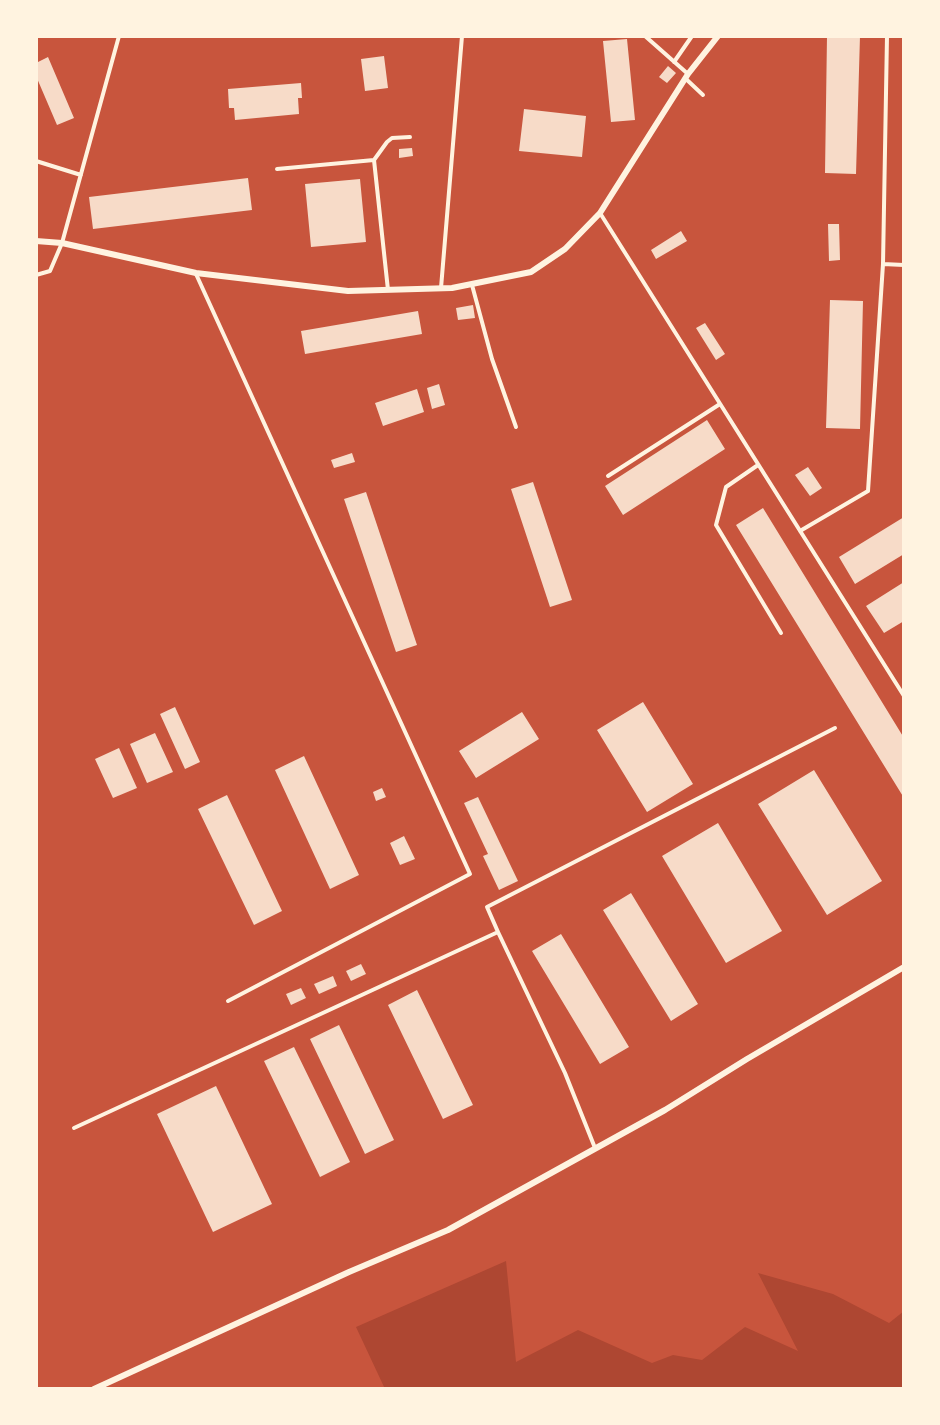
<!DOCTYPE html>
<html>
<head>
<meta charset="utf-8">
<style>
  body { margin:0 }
  #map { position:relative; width:940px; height:1425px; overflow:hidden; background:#c8553d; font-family:"Exo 2",sans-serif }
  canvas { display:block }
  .frame { position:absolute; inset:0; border:38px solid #fff3e0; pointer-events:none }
</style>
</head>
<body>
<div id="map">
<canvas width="940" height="1425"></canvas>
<div class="frame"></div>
</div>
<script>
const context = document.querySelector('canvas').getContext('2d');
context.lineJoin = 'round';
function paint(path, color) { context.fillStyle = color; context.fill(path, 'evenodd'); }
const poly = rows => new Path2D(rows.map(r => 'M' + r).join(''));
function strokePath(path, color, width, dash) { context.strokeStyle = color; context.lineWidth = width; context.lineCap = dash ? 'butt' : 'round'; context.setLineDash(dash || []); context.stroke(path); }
paint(poly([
  [506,1261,516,1362,578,1330,652,1363,673,1355,702,1360,745,1327,798,1351,758,1273,833,1294,889,1323,904,1311,904,1389,385,1389,356,1327]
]), '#ae4732');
paint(poly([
  [827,36,860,36,856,174,825,173],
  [627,39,635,120,611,122,603,41],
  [384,56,388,88,365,91,361,59],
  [48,57,74,118,57,125,36,76,36,63],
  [668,66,676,73,667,83,659,77],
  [301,83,302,98,298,98,299,114,235,120,234,108,229,108,228,89],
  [524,109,586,116,582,157,519,151],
  [412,148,413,156,399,158,399,149],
  [248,178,252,210,93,229,89,197],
  [360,179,366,242,311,247,305,184],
  [828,224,839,224,840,260,829,261],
  [681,231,687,241,656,259,651,250],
  [830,300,863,301,860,429,826,428],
  [473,305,475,318,458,320,456,308],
  [418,311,422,334,305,354,301,331],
  [705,323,725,354,716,360,696,328],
  [439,384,445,405,432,409,427,388],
  [417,389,424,412,383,426,375,403],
  [707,420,725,449,623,515,605,486],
  [352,453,355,462,334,468,331,460],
  [808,467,822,488,810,496,795,475],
  [533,482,572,600,550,607,511,489],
  [366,492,417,645,396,652,344,499],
  [763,508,904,738,904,798,736,525],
  [904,517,904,554,855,584,839,557],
  [904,582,904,621,884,633,866,606],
  [643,702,693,784,647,812,597,730],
  [175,707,200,762,185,769,160,714],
  [522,712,539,739,476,778,459,751],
  [155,733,173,772,147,783,130,744],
  [119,748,137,788,113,798,95,759],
  [304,756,359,875,330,889,275,770],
  [814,770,882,881,827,915,758,804],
  [382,788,386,797,376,801,373,792],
  [227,795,282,911,254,925,198,809],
  [478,797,518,881,499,890,483,856,488,854,464,803],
  [718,823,782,931,726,963,662,856],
  [404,836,415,859,400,865,390,843],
  [631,893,698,1004,671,1021,603,910],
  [561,934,629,1047,600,1064,532,951],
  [361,964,366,974,351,981,346,971],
  [333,976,337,986,319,994,314,984],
  [301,988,306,998,291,1005,286,994],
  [417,990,473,1105,443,1119,388,1005],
  [339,1025,394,1140,365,1154,310,1039],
  [294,1047,350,1162,320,1177,264,1061],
  [216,1086,272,1204,213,1232,157,1114]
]), '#f7dbc8');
strokePath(poly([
  [645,36,688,74],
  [674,62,692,36],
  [686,79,703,95],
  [374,160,387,142,392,138,410,137],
  [36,161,81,175],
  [277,169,374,160,388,290],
  [600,213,904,696],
  [883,264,904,265],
  [196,274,470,874,228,1001],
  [36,275,50,271,62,243,119,36],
  [472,285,492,359,516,427],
  [441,288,462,36],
  [758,465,726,487,716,525,781,633],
  [608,476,720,404],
  [800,531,868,491,883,264,887,36],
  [498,932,487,907,835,728],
  [74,1128,498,932,565,1073,595,1148]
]), '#fff3e0', 4);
strokePath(poly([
  [36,241,62,243,196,273,348,291,452,288,531,272,565,249,600,213,688,74,718,36],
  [94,1389,349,1272,448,1230,665,1110,747,1059,904,967]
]), '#fff3e0', 6);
</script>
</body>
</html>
